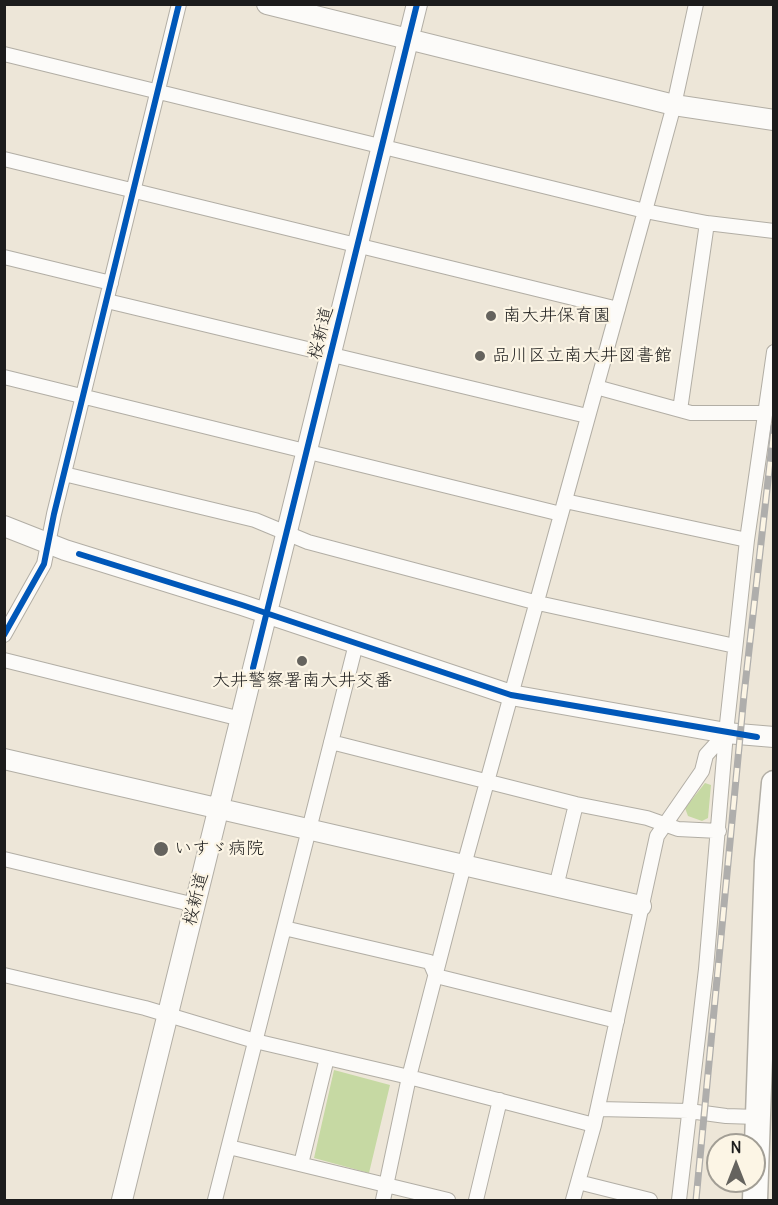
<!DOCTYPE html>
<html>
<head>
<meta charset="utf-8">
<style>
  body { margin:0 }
  #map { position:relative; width:778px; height:1205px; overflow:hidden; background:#ede6d8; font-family:Delius,sans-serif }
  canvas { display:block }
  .frame { position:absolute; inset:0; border:6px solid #1c1c1c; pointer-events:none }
  .north { position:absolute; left:706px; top:1133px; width:60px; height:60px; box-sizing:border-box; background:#fcf5e5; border:2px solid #a29e95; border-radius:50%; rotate:0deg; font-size:16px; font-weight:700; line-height:24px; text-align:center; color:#1c1c1c }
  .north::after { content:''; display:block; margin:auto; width:21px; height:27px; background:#65635e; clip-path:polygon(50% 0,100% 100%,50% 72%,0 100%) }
</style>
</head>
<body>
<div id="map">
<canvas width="778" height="1205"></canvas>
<div class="frame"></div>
<div class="north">N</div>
</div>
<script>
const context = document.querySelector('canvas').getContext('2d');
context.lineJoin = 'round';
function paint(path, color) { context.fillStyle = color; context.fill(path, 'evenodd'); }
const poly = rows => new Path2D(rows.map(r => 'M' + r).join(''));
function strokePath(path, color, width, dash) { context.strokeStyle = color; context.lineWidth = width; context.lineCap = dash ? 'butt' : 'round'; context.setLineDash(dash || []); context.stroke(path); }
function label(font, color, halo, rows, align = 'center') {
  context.font = font + ' Delius,"Klee One",sans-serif'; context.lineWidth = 4.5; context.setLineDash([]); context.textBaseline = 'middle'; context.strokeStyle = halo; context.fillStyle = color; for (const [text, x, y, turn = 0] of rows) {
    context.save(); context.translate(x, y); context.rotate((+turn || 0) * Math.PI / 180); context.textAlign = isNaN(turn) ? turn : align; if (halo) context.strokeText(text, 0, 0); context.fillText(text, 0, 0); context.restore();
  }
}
paint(poly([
  [705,783,711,785,708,818,702,821,688,816,685,808],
  [334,1070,390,1085,369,1173,314,1158]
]), '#c6d9a3');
const street = poly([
  [4,54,645,211,707,223,774,231],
  [4,159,618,309],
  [4,257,111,283],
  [107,301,587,416],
  [4,377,561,514],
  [596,387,691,413,764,413],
  [680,410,707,223],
  [64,474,255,520,308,542,538,603,735,646],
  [565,501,747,540],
  [4,635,44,564,54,514,179,4],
  [4,660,241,719],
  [331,742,576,804,647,818,678,829,719,831],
  [4,859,195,905],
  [556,887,576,804],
  [284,928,430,962,436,976,617,1021],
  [4,975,145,1008,255,1041,409,1077,594,1125],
  [598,1109,689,1111,726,1116,757,1117],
  [229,1147,448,1200],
  [301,1164,327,1058],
  [578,1182,650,1200],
  [215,1200,356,644],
  [383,1200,409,1077,464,865,645,211,674,105,696,4],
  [476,1200,500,1100],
  [573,1200,594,1125,657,836,702,771,706,755,726,733],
  [679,1200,706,969,726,733,747,540,774,352]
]);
const secondary = poly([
  [267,4,674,105,774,120],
  [4,526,65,550,242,605,511,695,726,733,774,737],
  [4,759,641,906],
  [122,1200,417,4]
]);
const highway = poly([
  [755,1200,767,861,774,783]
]);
strokePath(street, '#b2aea5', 16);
strokePath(secondary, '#b2aea5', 22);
strokePath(highway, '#b2aea5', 27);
strokePath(street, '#fcfbf9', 14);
strokePath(secondary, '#fcfbf9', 20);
strokePath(highway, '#fcfbf9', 24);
const rail = poly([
  [696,1200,744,695,774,427]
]);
strokePath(rail, '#afaeac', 7);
strokePath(rail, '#fcf5e5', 4.5, [14]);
strokePath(poly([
  [79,554,242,605,511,695,757,737],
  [4,635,44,564,54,514,179,4],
  [253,668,417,4]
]), '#0057b8', 6);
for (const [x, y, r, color] of [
  [491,316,6,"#65635e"],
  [480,356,6,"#65635e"],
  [302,661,6,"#65635e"],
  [161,849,8,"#65635e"]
]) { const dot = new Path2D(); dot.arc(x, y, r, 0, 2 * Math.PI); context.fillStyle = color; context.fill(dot); strokePath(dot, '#fcf5e5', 2); }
label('18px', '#1c1c1c', '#fcf5e5', [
  ["南大井保育園",503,316],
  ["品川区立南大井図書館",492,356],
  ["大井警察署南大井交番",302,681,"center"],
  ["いすゞ病院",174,849]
], 'left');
label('18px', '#1c1c1c', '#fcf5e5', [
  ["桜新道",321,333,-76],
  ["桜新道",196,899,-76]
]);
</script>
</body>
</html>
